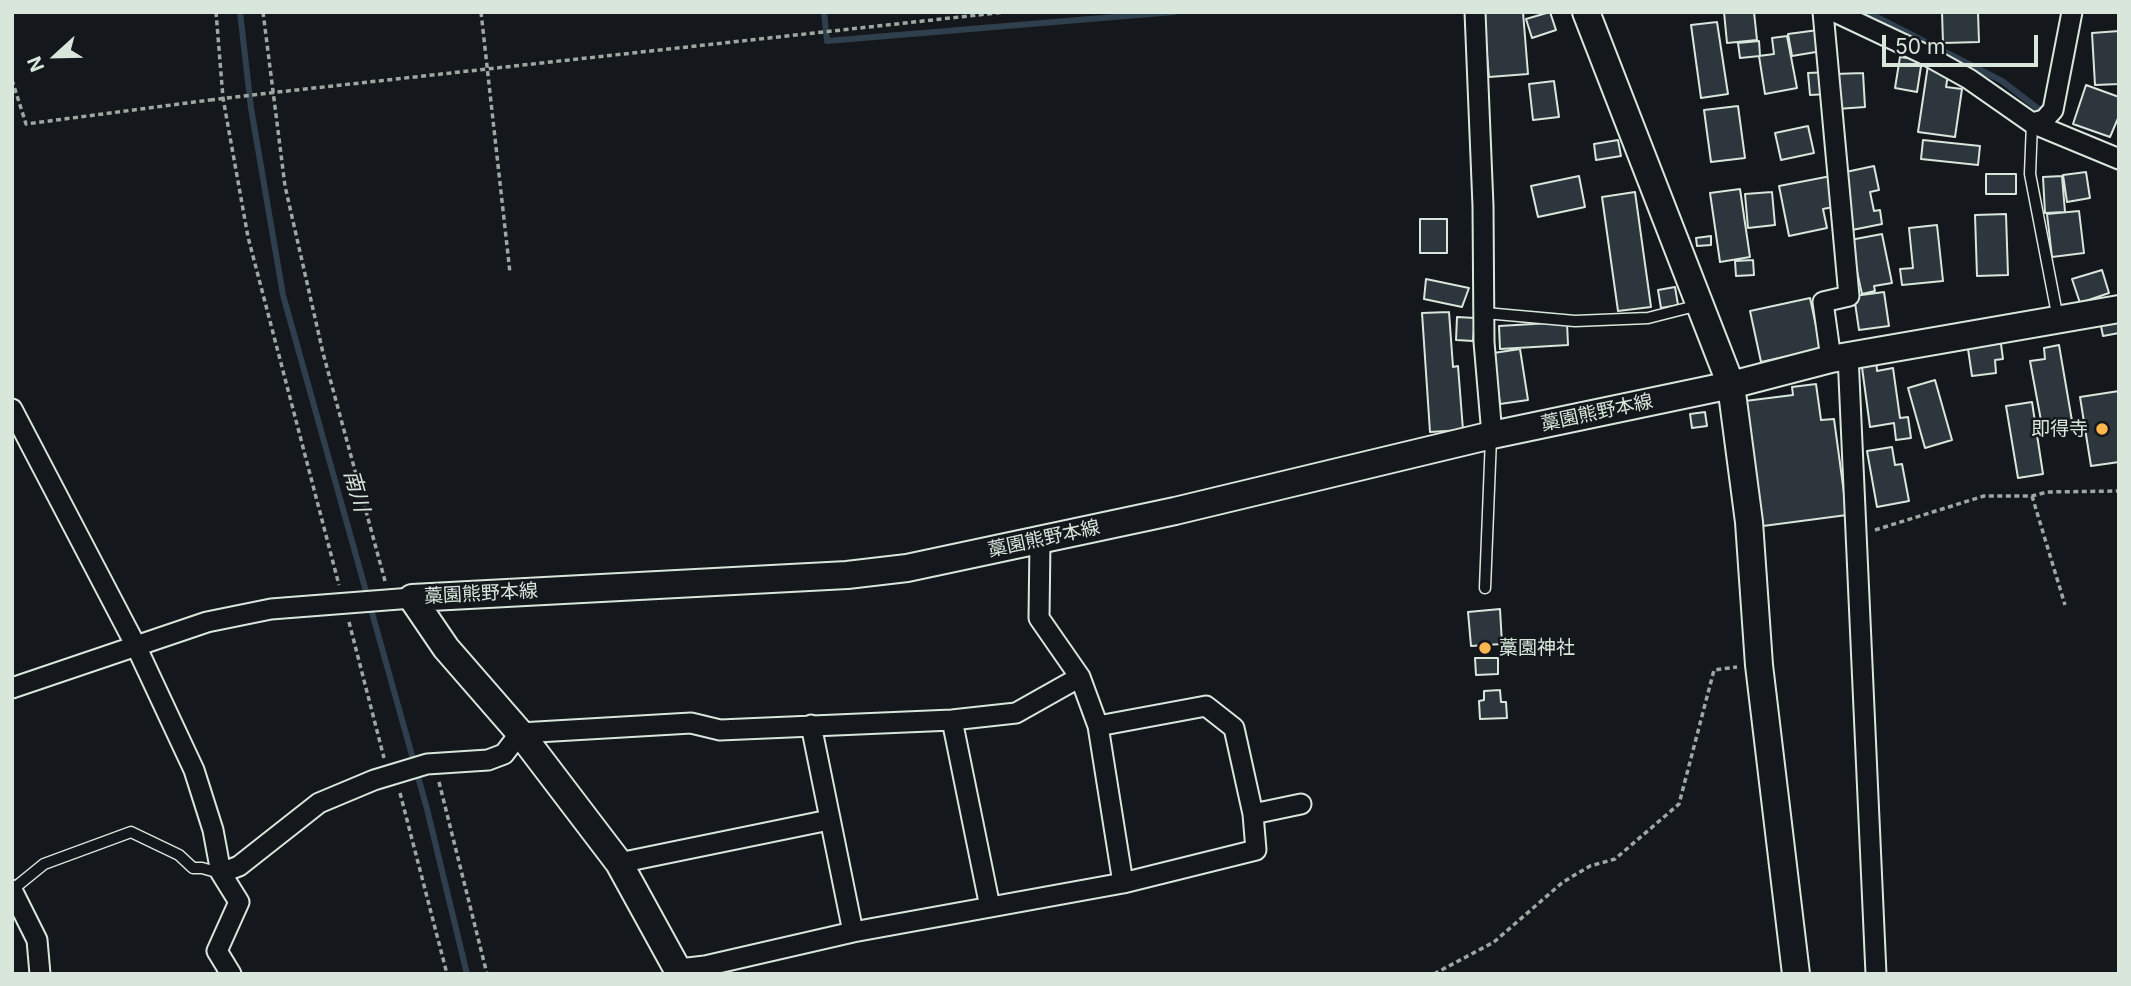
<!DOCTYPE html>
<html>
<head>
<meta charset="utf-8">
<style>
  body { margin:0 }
  #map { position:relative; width:2131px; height:986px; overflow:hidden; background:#14181c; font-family:Inter,sans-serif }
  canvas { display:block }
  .frame { position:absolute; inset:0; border:14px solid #d8e6dc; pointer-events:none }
  .north { position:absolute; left:21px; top:21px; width:70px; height:70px; -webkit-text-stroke:5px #14181c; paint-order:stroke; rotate:248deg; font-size:19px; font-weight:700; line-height:28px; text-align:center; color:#d8e6dc }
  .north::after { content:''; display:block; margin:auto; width:24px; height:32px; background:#d8e6dc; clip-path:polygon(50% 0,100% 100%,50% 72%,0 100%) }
  .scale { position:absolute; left:1882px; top:35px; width:156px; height:32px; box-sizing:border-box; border:4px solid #d8e6dc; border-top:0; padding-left:9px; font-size:21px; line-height:24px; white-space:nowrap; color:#d8e6dc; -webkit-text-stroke:5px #14181c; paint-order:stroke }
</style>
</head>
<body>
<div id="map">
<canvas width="2131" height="986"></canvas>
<div class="frame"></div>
<div class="north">N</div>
<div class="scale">50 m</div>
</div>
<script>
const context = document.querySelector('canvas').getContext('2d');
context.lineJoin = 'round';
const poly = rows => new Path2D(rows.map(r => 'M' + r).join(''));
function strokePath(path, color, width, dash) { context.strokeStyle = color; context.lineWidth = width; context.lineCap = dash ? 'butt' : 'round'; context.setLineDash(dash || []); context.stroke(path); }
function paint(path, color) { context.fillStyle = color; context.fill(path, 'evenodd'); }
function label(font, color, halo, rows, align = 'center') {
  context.font = font + ' Inter,"Noto Sans JP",sans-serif'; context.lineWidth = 5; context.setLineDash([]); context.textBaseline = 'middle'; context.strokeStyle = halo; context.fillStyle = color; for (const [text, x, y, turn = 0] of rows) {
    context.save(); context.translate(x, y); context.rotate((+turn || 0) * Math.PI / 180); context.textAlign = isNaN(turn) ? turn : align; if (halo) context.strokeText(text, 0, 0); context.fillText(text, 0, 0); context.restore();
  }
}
strokePath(poly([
  [240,12,251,108,283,295,427,809,467,974],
  [824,12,827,41,1174,12],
  [1867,12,2002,81,2045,114]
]), '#2f3f4d', 6);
const building = poly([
  [1483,12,1523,12,1528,74,1489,77,1483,12],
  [1550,12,1556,30,1532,38,1526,19,1550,12],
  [1724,12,1754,12,1757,40,1727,43,1724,12],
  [1942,12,1978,12,1979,42,1943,43,1942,12],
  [1717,22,1728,94,1701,98,1691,25,1717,22],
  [1818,30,1822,51,1792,56,1788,34,1818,30],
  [2119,31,2119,84,2095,85,2092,33,2119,31],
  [1787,36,1797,88,1765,94,1759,56,1774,54,1772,38,1787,36],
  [1759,41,1760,56,1740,58,1738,43,1759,41],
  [1900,57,1922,60,1917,92,1895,88,1900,57],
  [1928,65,1949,69,1946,87,1962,89,1955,137,1918,132,1928,65],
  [1828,72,1829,94,1810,95,1808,73,1828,72],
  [1863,73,1865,107,1837,109,1835,74,1863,73],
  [1554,81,1559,117,1533,120,1529,84,1554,81],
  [2086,85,2119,97,2119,116,2110,137,2073,124,2086,85],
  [1738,106,1745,158,1711,162,1704,110,1738,106],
  [1808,126,1814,153,1781,160,1775,133,1808,126],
  [1618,140,1621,156,1596,160,1594,144,1618,140],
  [1923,140,1980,146,1978,165,1921,159,1923,140],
  [1874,166,1879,190,1870,192,1874,211,1880,210,1882,224,1852,230,1841,173,1874,166],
  [2086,172,2090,198,2067,202,2063,175,2086,172],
  [1986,174,2016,174,2016,194,1986,194,1986,174],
  [1579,176,1585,207,1538,217,1531,186,1579,176],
  [1831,176,1838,206,1823,209,1827,228,1789,236,1779,186,1831,176],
  [2062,176,2065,212,2045,213,2043,177,2062,176],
  [1740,189,1750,257,1720,262,1710,193,1740,189],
  [1635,192,1651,307,1618,311,1602,197,1635,192],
  [1772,192,1775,225,1748,228,1745,194,1772,192],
  [2079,211,2084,253,2052,257,2047,214,2079,211],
  [2006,214,2008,275,1977,276,1975,215,2006,214],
  [1420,219,1447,219,1447,253,1420,253,1420,219],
  [1937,225,1943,281,1902,285,1900,269,1913,268,1909,228,1937,225],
  [1882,234,1892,283,1874,286,1875,291,1862,294,1850,240,1882,234],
  [1711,236,1711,245,1697,246,1696,238,1711,236],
  [1753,260,1754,275,1736,276,1735,261,1753,260],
  [2102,270,2109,293,2080,303,2072,279,2102,270],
  [1426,279,1469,288,1462,307,1424,299,1426,279],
  [1675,287,1678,305,1661,308,1658,290,1675,287],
  [1884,292,1889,326,1859,330,1854,296,1884,292],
  [1810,298,1821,349,1761,362,1750,311,1810,298],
  [1449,312,1453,367,1458,366,1463,430,1430,432,1422,313,1449,312],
  [1457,317,1475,318,1473,341,1456,340,1457,317],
  [2119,317,2119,333,2103,336,2100,321,2119,317],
  [1567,322,1568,345,1500,349,1499,326,1567,322],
  [2000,337,2003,359,1995,360,1996,373,1972,376,1967,342,2000,337],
  [2059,345,2072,421,2042,426,2030,361,2045,359,2044,348,2059,345],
  [1520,349,1528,400,1500,404,1497,383,1487,354,1520,349],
  [1876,358,1877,371,1893,368,1900,418,1908,417,1911,438,1896,440,1894,423,1870,427,1861,360,1876,358],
  [1935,380,1952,440,1925,448,1908,388,1935,380],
  [1816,384,1821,420,1834,419,1847,515,1763,526,1745,401,1793,395,1792,387,1816,384],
  [2119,391,2119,462,2091,466,2080,397,2119,391],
  [2032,402,2043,474,2018,478,2006,406,2032,402],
  [1705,412,1707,426,1692,428,1690,414,1705,412],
  [1892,447,1895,465,1902,464,1909,501,1877,507,1867,451,1892,447],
  [1500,609,1502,644,1471,646,1468,612,1500,609],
  [1475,658,1498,658,1498,674,1476,675,1475,658],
  [1500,690,1501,702,1506,702,1507,718,1480,719,1479,701,1484,700,1484,691,1500,690]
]);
paint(building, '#2c363c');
strokePath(building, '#d8e6dc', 2);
const lane = poly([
  [2032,123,2030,174,2058,319],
  [1485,313,1575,321,1648,318,1699,305],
  [1485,588,1491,438],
  [12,890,44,864,131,832,179,855,193,868,202,868,220,873]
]);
const street = poly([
  [1475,12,1483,206,1484,342,1492,435],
  [1823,12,1849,296,1823,302,1831,359],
  [1835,12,1926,55,1969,79,2032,123,2119,159],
  [2032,123,2044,120,2053,110,2072,12],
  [1848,355,1876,974],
  [12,409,136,646,194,770,213,830,221,873,239,902,217,951,231,974],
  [1040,541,1039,618,1080,677,1098,726,1123,883],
  [12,688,207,622,271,609,412,598],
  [952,720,990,907],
  [811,725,853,932],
  [1253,814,1301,804],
  [619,863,829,820],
  [221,873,239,866,319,803,374,780,427,764,488,760,504,754,520,733,691,723,720,730,952,720,1016,713,1080,677],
  [12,890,37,940,40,974],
  [679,969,705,966,853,932,1123,883,1256,850,1253,814,1234,728,1206,706,1098,726]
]);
const secondary = poly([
  [1586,12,1731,385,1749,522,1759,665,1796,974],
  [412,598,847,575,907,568,1175,511,1492,435,1731,385,1831,359,2119,309],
  [412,598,446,648,520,733,619,863,680,974]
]);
strokePath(lane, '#d8e6dc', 13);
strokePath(street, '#d8e6dc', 23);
strokePath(secondary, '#d8e6dc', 30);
strokePath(poly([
  [216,12,223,98,248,237,339,585],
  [263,12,285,186,323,353,385,581],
  [481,12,510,273],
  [12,80,26,124,210,100],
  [269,93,1005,12],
  [2032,496,2065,605],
  [1875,530,1984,496,2032,496,2047,492,2119,491],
  [349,622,384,758],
  [439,782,487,974],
  [400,793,447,974],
  [1434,974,1494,942,1563,882,1590,866,1615,859,1679,804,1714,670,1737,667]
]), '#9da8a2', 3.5, [5, 3.5]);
strokePath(lane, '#14181c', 10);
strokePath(street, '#14181c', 19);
strokePath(secondary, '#14181c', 26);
strokePath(poly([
  [210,100,269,93]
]), '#9da8a2', 3.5, [5, 3.5]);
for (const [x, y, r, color] of [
  [2102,429,7,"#ffb74d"],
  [1485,648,7,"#ffb74d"]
]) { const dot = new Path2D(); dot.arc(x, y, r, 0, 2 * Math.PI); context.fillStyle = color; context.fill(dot); strokePath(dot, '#14181c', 2.5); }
label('19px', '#d8e6dc', '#14181c', [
  ["藁園熊野本線",1597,413,-12],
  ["藁園熊野本線",1044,539,-12],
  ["藁園熊野本線",481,594,-3]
]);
label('19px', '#d8e6dc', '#14181c', [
  ["即得寺",2088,429],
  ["藁園神社",1499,648,"left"]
], 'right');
label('italic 21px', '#d8e6dc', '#14181c', [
  ["南川",356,491,74]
]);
</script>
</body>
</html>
